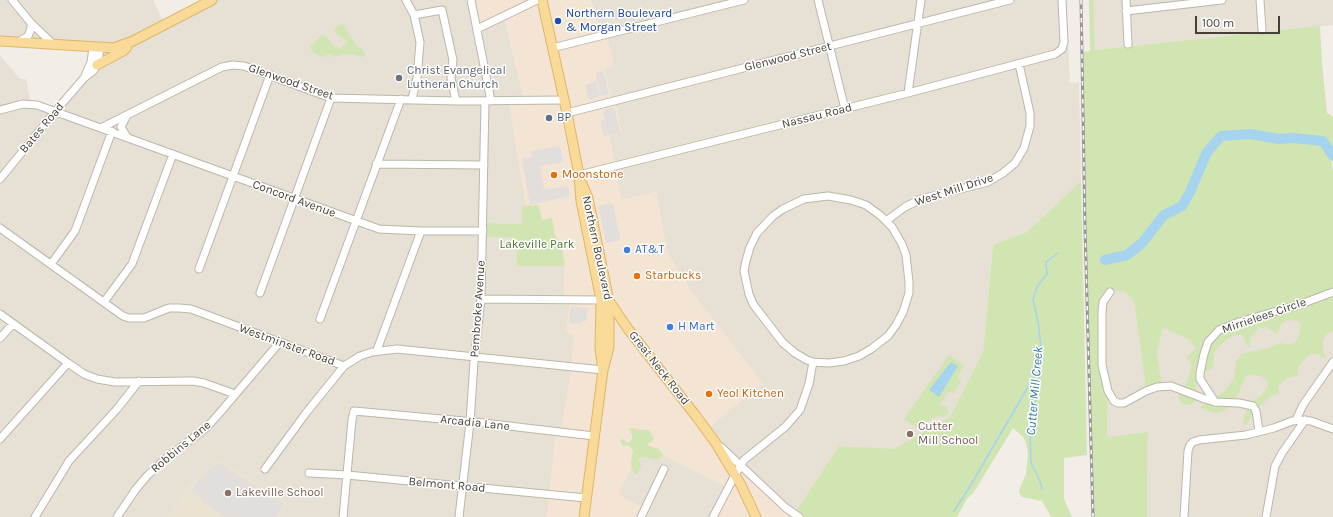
<!DOCTYPE html>
<html>
<head>
<meta charset="utf-8">
<style>
  body { margin:0 }
  #map { position:relative; width:1333px; height:517px; overflow:hidden; background:#f2eee7; font-family:Karla,sans-serif }
  canvas { display:block }
  .scale { position:absolute; left:1195px; top:16px; width:85px; height:18px; box-sizing:border-box; border:2px solid #453f36; border-top:0; padding-left:5px; font-size:12px; line-height:14px; white-space:nowrap; color:#453f36; -webkit-text-stroke:3px #fff; paint-order:stroke }
</style>
</head>
<body>
<div id="map">
<canvas width="1333" height="517"></canvas>
<div class="scale">100 m</div>
</div>
<script>
const context = document.querySelector('canvas').getContext('2d');
context.lineJoin = 'round';
function paint(path, color) { context.fillStyle = color; context.fill(path, 'evenodd'); }
const poly = rows => new Path2D(rows.map(r => 'M' + r).join(''));
function strokePath(path, color, width, dash) { context.strokeStyle = color; context.lineWidth = width; context.lineCap = dash ? 'butt' : 'round'; context.setLineDash(dash || []); context.stroke(path); }
function label(font, color, halo, rows, align = 'center') {
  context.font = font + ' Karla,sans-serif'; context.lineWidth = 3; context.setLineDash([]); context.textBaseline = 'middle'; context.strokeStyle = halo; context.fillStyle = color; for (const [text, x, y, turn = 0] of rows) {
    context.save(); context.translate(x, y); context.rotate((+turn || 0) * Math.PI / 180); context.textAlign = isNaN(turn) ? turn : align; if (halo) context.strokeText(text, 0, 0); context.fillText(text, 0, 0); context.restore();
  }
}
paint(poly([
  [0,0,153,0,165,24,212,0,471,0,504,16,524,100,509,101,526,206,522,206,522,224,483,223,483,237,517,238,516,266,565,266,564,299,570,299,574,336,572,367,561,432,556,432,547,517,279,517,287,504,190,483,168,517,0,517,0,55,20,79,26,79,31,104,55,111,84,78,92,48,0,41],
  [591,0,1066,0,1070,83,1079,82,1081,181,1027,232,993,245,983,352,950,417,894,450,839,446,794,514,706,430,688,286,667,252,656,192,621,200,609,135,622,131,612,101,604,69,614,66,600,36],
  [1094,0,1333,0,1333,25,1095,50],
  [1110,291,1123,291,1134,301,1146,391,1162,386,1157,352,1163,328,1206,347,1333,292,1333,517,1147,517,1148,432,1107,438,1108,391,1102,364,1101,323,1108,294],
  [642,444,728,488,713,517,640,517,618,494]
]), '#e6e0d5');
paint(poly([
  [471,0,591,0,599,36,607,34,614,66,604,69,612,101,615,101,622,132,609,135,621,200,656,192,667,252,688,286,763,384,706,430,799,517,713,517,728,488,643,445,618,494,644,508,640,517,547,517,556,432,561,432,572,367,574,336,566,332,570,299,564,299,565,266,562,246,564,246,555,236,552,218,542,220,539,205,526,206,509,101,524,100,504,16,477,29]
]), '#f4e4d3');
paint(poly([
  [220,458,287,504,279,517,168,517,190,483]
]), '#ebe3d1');
paint(poly([
  [1089,0,1094,0,1095,50,1320,26,1322,63,1327,113,1333,117,1333,154,1324,143,1332,164,1333,172,1333,331,1327,334,1323,339,1324,353,1326,359,1318,354,1310,354,1299,366,1298,370,1298,375,1288,378,1280,384,1278,387,1279,393,1271,396,1256,409,1253,412,1249,421,1243,427,1244,418,1247,409,1252,402,1255,399,1260,397,1267,389,1268,383,1263,377,1251,374,1246,376,1233,404,1221,412,1216,413,1207,411,1200,407,1221,394,1227,388,1234,379,1236,361,1242,354,1268,348,1274,345,1282,343,1287,345,1293,343,1298,339,1301,325,1298,321,1288,320,1281,324,1276,334,1267,327,1259,328,1251,337,1249,349,1243,336,1239,334,1227,339,1214,351,1213,367,1207,371,1203,369,1201,374,1196,388,1195,401,1191,405,1186,405,1181,402,1178,397,1187,381,1191,370,1191,362,1186,358,1195,349,1194,345,1190,340,1163,328,1157,352,1162,386,1146,391,1134,301,1123,291,1110,291,1103,302,1102,364,1108,391,1107,437,1148,432,1147,517,1093,517,1085,228,1082,52,1090,51],
  [343,24,356,46,363,50,365,55,361,57,356,55,344,54,333,57,331,53,322,57,313,52,310,47,322,35,325,36,335,47,340,49,348,41,337,35,334,30,339,25],
  [1081,181,1087,455,1064,458,1064,499,1072,517,1051,517,1042,501,1022,497,1020,495,1019,490,1026,474,1028,453,1026,443,1023,437,1013,428,974,492,967,499,957,517,799,517,794,514,839,446,894,449,950,417,983,352,993,245,1027,232],
  [539,205,542,220,552,218,555,236,564,246,562,247,565,266,516,266,517,238,482,237,483,223,522,224,522,206],
  [949,355,964,365,957,378,961,381,953,394,949,391,940,404,947,407,948,413,944,417,938,416,915,427,904,419],
  [634,428,639,430,649,430,654,439,648,444,649,446,659,449,663,455,657,460,645,457,638,459,641,465,640,470,636,474,633,472,632,470,631,462,633,451,631,448,627,445,623,446,620,441,623,439,628,443,630,442,632,439,632,435,629,429]
]), '#d0e5b1');
paint(poly([
  [603,71,609,94,601,96,596,73],
  [596,81,600,96,589,100,585,85],
  [614,107,620,132,604,136,600,121,605,120,603,110],
  [560,146,563,162,540,166,544,190,568,186,570,196,530,205,522,158,532,157,531,151],
  [613,203,620,240,606,243,598,206],
  [571,306,588,309,586,321,581,321,581,324,569,323],
  [219,463,284,504,276,517,226,517,205,504,200,496,192,490,202,475]
]), '#e1dedb');
paint(poly([
  [951,362,958,366,939,397,929,390]
]), '#a6d3ed');
strokePath(poly([
  [1042,489,1040,481,1031,463,1030,433,1038,385,1041,346,1038,322,1033,299,1037,287,1047,274,1046,262,1058,253],
  [954,511,969,488,1038,370]
]), '#a6d3ed', 1.5);
strokePath(poly([
  [1105,260,1127,255,1142,243,1164,215,1182,206,1190,192,1207,152,1221,136,1251,134,1279,139,1293,138,1323,141,1333,156]
]), '#a6d3ed', 10);
const minor = poly([
  [12,0,31,23,54,45],
  [406,0,414,15,420,42,417,78,412,99],
  [471,0,491,101],
  [818,0,845,109],
  [1126,0,1128,44],
  [1260,0,1262,30],
  [1126,11,1222,0],
  [414,15,442,10,453,60,451,78,456,101],
  [477,29,537,0],
  [18,42,28,36,31,29,31,23],
  [552,48,744,0],
  [85,76,91,62,93,48],
  [908,93,921,0],
  [0,110,23,104,37,105,379,229,421,231,483,231],
  [567,113,1010,0],
  [127,115,121,127,127,137],
  [101,128,222,67,233,65,244,66,331,98,456,101,564,100],
  [376,164,484,165],
  [579,175,908,93,1055,54,1062,49,1064,42,1062,0],
  [0,179,59,107,84,78,94,70,98,62,100,48],
  [828,196,851,200,866,205,881,216,892,227,902,244,906,255,909,282,909,293,903,312,896,325,888,336,871,349,859,356,844,361,829,363,813,362,807,360,795,353,783,343,753,304,749,294,744,271,746,261,750,247,757,233,773,216,783,209,804,199,828,196],
  [886,221,905,207,921,199,988,182,1003,173,1015,163,1024,148,1030,126,1030,113,1019,64],
  [0,228,123,316,129,318,144,318,169,308,179,308,191,309,344,366,360,356,372,352,397,349,603,370],
  [51,264,75,231,112,131],
  [199,269,270,75],
  [1110,292,1103,302,1102,312,1102,365,1108,391,1114,401,1118,403,1124,403,1146,391,1157,387,1171,386,1205,399,1215,402,1239,403,1253,406,1256,411,1259,431],
  [260,293,331,98],
  [481,299,601,300],
  [104,302,132,264,173,154],
  [0,314,68,363,84,374,97,379,115,382,193,381,204,383,235,394],
  [320,319,401,99],
  [0,338,13,324],
  [377,350,421,231],
  [1215,402,1200,379,1200,373,1204,354,1208,342,1219,330,1239,322,1301,304,1333,292],
  [1296,420,1303,405,1333,362],
  [0,439,68,363],
  [721,447,786,508,799,517],
  [265,469,306,413,344,366],
  [309,473,347,475,586,498],
  [35,517,69,461,117,409,139,381],
  [117,517,136,489,147,476,164,460,206,428,217,416,280,342],
  [343,517,352,420,354,411,475,422,594,436],
  [459,517,470,422,474,362,481,299,485,101],
  [641,517,664,469],
  [713,517,735,475,744,460,785,427,800,410,809,384,813,362],
  [1184,517,1188,451,1190,445,1193,442,1199,440,1246,435,1274,428,1292,421,1301,420,1311,421,1333,429],
  [1266,517,1275,466,1282,453,1305,420]
]);
const major = poly([
  [542,0,567,113,579,175,581,201,601,300,600,348,603,370],
  [0,41,114,48,133,41,212,0],
  [97,65,123,51,127,47],
  [582,184,588,198,609,301,609,347,603,370,584,517],
  [609,301,628,329,696,416,715,442,741,485,756,517]
]);
strokePath(minor, '#bdb6aa', 9);
strokePath(major, '#deb669', 11);
strokePath(minor, '#fff', 7);
strokePath(major, '#f9da99', 9);
const rail = poly([
  [1081,0,1085,228,1093,517]
]);
strokePath(rail, '#969696', 3);
strokePath(rail, '#fff', 1.5, [4.5]);
for (const [x, y, r, color] of [
  [558,21,4,"#1a4fb4"],
  [399,78,4,"#6b7280"],
  [549,118,4,"#5c6f8a"],
  [554,175,4,"#e8710a"],
  [627,250,4,"#3f7fe0"],
  [637,276,4,"#e8710a"],
  [670,327,4,"#3f7fe0"],
  [709,394,4,"#e8710a"],
  [910,434,4,"#8d6e63"],
  [228,493,4,"#8d6e63"]
]) { const dot = new Path2D(); dot.arc(x, y, r, 0, 2 * Math.PI); context.fillStyle = color; context.fill(dot); strokePath(dot, '#fff', 1.5); }
label('12px', '#164399', '#fff', [
  ["Northern Boulevard",566,14],
  ["& Morgan Street",566,28]
], 'left');
label('12px', '#453f36', '#fff', [
  ["Glenwood Street",788,57,-14],
  ["Glenwood Street",291,82,19],
  ["Nassau Road",817,116,-14],
  ["Bates Road",42,128,-50],
  ["West Mill Drive",954,190,-18],
  ["Concord Avenue",294,199,20],
  ["Northern Boulevard",597,248,78],
  ["Pembroke Avenue",478,309,-86],
  ["Mirrielees Circle",1264,316,-19],
  ["Westminster Road",287,345,20],
  ["Great Neck Road",659,368,52],
  ["Arcadia Lane",475,423,6],
  ["Robbins Lane",181,447,-40],
  ["Belmont Road",447,485,5]
]);
label('12px', '#5b616d', '#fff', [
  ["Christ Evangelical",407,71],
  ["Lutheran Church",407,85]
], 'left');
label('12px', '#4e5e75', '#fff', [
  ["BP",557,118]
], 'left');
label('12px', '#c56008', '#fff', [
  ["Moonstone",562,175],
  ["Starbucks",645,276],
  ["Yeol Kitchen",717,394]
], 'left');
label('12px', '#4a742c', '#fff', [
  ["Lakeville Park",537,245]
]);
label('12px', '#366cbe', '#fff', [
  ["AT&T",635,250],
  ["H Mart",678,327]
], 'left');
label('12px', '#785e54', '#fff', [
  ["Cutter",918,427],
  ["Mill School",918,441],
  ["Lakeville School",236,493]
], 'left');
label('italic 13px', '#327aa4', '#fff', [
  ["Cutter Mill Creek",1035,391,-85]
]);
</script>
</body>
</html>
